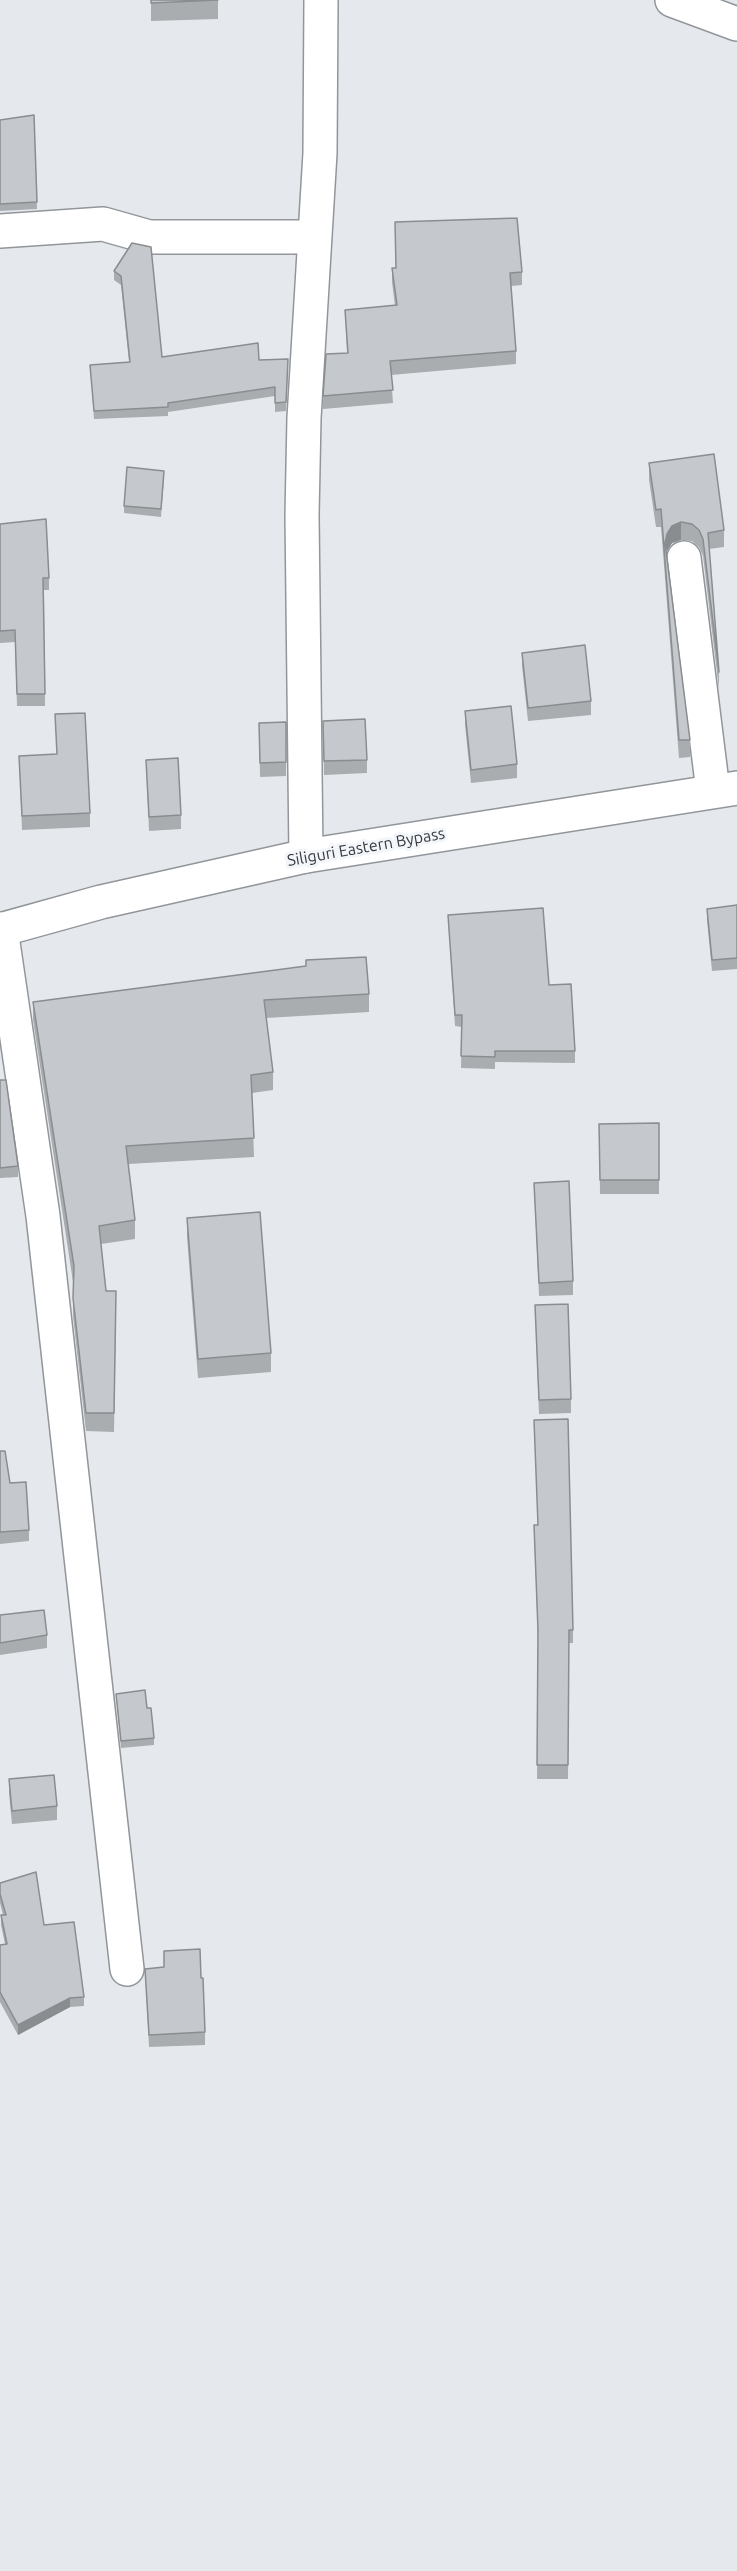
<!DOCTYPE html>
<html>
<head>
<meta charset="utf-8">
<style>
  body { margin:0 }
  canvas { display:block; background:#e5e9ee }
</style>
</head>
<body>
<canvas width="737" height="2571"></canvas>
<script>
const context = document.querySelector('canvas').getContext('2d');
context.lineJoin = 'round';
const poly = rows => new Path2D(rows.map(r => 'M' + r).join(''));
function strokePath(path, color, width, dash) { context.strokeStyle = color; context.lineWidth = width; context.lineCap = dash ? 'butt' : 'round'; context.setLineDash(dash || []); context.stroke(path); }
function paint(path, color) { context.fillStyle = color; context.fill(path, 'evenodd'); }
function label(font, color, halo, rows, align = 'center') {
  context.font = font + ' Ubuntu,sans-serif'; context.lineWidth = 6; context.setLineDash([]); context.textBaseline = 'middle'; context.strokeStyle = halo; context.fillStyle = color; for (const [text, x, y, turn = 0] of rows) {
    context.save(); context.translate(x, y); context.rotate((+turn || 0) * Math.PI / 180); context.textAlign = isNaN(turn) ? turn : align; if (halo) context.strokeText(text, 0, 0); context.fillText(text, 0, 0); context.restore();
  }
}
const street = poly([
  [672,0,737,24],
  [0,231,103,224,149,237,315,237],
  [684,558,713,791],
  [306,856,302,515,304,418,320,153,321,0],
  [1,929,43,1216,127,1969]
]);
const primary = poly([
  [0,930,101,902,306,856,737,788]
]);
strokePath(street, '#92969a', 36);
strokePath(primary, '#92969a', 36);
strokePath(street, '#fff', 33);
strokePath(primary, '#fff', 33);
paint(poly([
  [151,0,218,0,218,19,151,21],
  [34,115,37,209,0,211,0,120],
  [132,243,162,357,259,360,288,368,286,411,275,412,275,396,168,412,168,416,94,419,90,365,129,362,121,285,114,280,114,271],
  [392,268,522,272,522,285,511,286,516,351,516,364,391,375,393,403,323,409,323,396,347,353,345,310,395,306,392,282],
  [649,463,724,530,724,547,709,549,719,672,719,689,703,556,699,547,692,541,681,540,672,543,667,552,690,740,690,757,679,758,661,527,656,527,649,480],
  [164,478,161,517,124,513,124,506],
  [0,524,49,578,49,590,44,590,45,706,17,706,15,642,0,643],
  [522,653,591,701,591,715,528,721,522,666],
  [465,711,517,764,517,778,471,783,465,725],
  [55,714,90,813,90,827,22,830,19,756,57,754],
  [323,721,367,760,367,773,324,775],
  [286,722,286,776,260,777,259,723],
  [146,760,181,815,181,829,149,831],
  [737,905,737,969,712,971,707,920,707,909],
  [448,915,549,985,575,1051,575,1063,495,1062,495,1069,461,1068,462,1027,455,1026],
  [369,994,369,1012,266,1018,273,1072,273,1090,252,1093,254,1157,128,1164,135,1220,135,1239,101,1244,106,1291,116,1310,114,1432,86,1431,73,1316,73,1282,33,1020,33,1002],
  [0,1080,18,1166,18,1177,0,1178],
  [659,1123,659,1194,600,1194,599,1124],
  [534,1183,573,1281,573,1295,539,1296],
  [187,1218,271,1353,271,1372,198,1378,187,1237],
  [535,1305,571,1399,571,1413,539,1414],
  [534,1420,573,1630,573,1643,569,1643,568,1779,537,1779,538,1641,534,1525,538,1525],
  [0,1451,10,1483,29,1530,29,1541,0,1544],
  [0,1615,47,1635,47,1648,0,1655],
  [116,1694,147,1708,154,1738,154,1745,121,1748],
  [9,1779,57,1806,57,1820,12,1824,9,1793],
  [0,1883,44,1925,84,1997,84,2006,70,2007,18,2035,0,2002,0,1945,5,1944,1,1925,1,1915,3,1915,0,1903],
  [145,1969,201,1978,205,2032,205,2045,149,2047]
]), '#a9adb0');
paint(poly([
  [681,522,681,540,672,543,667,551,665,543,667,534,672,526],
  [70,1998,70,2007,18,2035,18,2025]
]), '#8a8d90');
const building = poly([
  [151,0,218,0,151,3,151,0],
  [34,115,37,202,0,204,0,120,34,115],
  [517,218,522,272,510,273,516,351,390,361,393,390,323,396,326,354,348,353,345,310,397,305,392,268,396,268,395,222,517,218],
  [132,243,151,247,162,357,258,343,259,360,288,359,286,402,275,403,275,387,168,403,168,407,94,411,90,365,130,362,121,276,114,271,132,243],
  [714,454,724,530,708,533,719,672,703,539,699,530,692,524,681,522,672,526,667,534,665,543,690,740,679,740,661,509,656,510,649,463,714,454],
  [127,467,164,471,161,509,124,506,127,467],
  [46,519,49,578,43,578,45,694,17,694,15,630,0,631,0,524,46,519],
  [585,645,591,701,528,708,522,653,585,645],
  [511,706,517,764,471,770,465,711,511,706],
  [85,713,90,813,22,816,19,756,57,754,55,714,85,713],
  [365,719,367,760,324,761,323,721,365,719],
  [286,722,286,762,260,763,259,723,286,722],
  [178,758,181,815,149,817,146,760,178,758],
  [737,905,737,958,712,960,707,909,737,905],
  [543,908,549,985,571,984,575,1051,495,1051,495,1057,461,1056,462,1015,455,1015,448,915,543,908],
  [366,957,369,994,264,1000,273,1072,251,1075,254,1138,126,1146,135,1220,99,1226,106,1291,116,1291,114,1413,86,1413,73,1298,74,1266,33,1002,306,966,306,960,366,957],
  [0,1080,6,1080,18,1166,0,1168,0,1080],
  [659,1123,659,1180,600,1180,599,1124,659,1123],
  [569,1181,573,1281,539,1283,534,1183,569,1181],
  [260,1212,271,1353,198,1359,187,1218,260,1212],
  [568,1304,571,1399,539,1400,535,1305,568,1304],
  [568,1419,573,1630,569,1630,568,1765,537,1765,538,1630,534,1525,538,1525,534,1420,568,1419],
  [0,1451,5,1451,10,1483,26,1482,29,1530,0,1532,0,1451],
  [44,1610,47,1635,0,1643,0,1615,44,1610],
  [145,1690,147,1708,151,1708,154,1738,121,1741,116,1694,145,1690],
  [54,1775,57,1806,12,1811,9,1779,54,1775],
  [36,1872,44,1925,74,1922,84,1997,70,1998,18,2025,0,1992,0,1945,7,1944,1,1915,6,1915,0,1894,0,1883,36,1872],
  [200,1949,201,1978,203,1978,205,2032,149,2035,145,1969,164,1967,164,1951,200,1949]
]);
paint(building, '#c5c9cd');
strokePath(building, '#8a8d90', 1.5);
label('16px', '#38393b', '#f2f6fb', [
  ["Siliguri Eastern Bypass",366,847,-10]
]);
</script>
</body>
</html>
